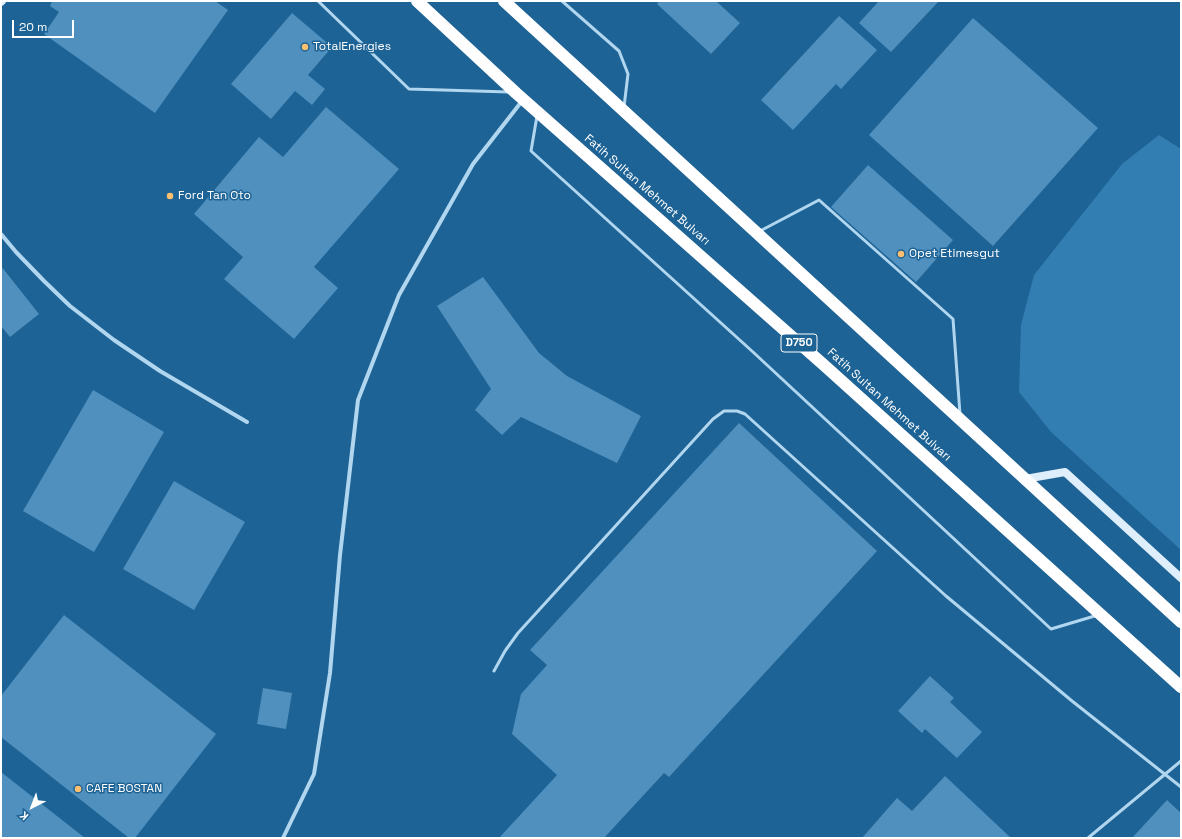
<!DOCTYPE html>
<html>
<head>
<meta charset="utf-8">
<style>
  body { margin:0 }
  #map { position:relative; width:1182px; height:839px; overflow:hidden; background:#1e6395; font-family:"Space Grotesk",sans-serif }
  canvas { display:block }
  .frame { position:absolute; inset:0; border:2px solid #fff; pointer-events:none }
  .north { position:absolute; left:12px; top:787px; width:40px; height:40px; -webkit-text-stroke:3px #1e6395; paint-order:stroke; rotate:222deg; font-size:11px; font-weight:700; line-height:16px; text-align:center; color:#fff }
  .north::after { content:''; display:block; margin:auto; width:14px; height:18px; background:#fff; clip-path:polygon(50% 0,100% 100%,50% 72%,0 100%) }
  .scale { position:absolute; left:12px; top:20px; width:62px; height:18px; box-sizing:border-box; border:2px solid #fff; border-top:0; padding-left:5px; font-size:12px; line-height:14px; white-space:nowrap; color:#fff; -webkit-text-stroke:3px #1e6395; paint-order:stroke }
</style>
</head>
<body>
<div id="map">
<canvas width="1182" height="839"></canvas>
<div class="frame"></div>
<div class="north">K</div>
<div class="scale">20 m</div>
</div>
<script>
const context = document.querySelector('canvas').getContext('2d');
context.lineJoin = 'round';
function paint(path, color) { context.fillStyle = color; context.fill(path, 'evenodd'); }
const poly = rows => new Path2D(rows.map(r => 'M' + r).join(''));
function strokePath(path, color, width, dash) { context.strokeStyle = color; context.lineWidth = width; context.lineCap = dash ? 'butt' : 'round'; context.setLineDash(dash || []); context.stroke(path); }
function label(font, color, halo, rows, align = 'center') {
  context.font = font + ' "Space Grotesk",sans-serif'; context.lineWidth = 3; context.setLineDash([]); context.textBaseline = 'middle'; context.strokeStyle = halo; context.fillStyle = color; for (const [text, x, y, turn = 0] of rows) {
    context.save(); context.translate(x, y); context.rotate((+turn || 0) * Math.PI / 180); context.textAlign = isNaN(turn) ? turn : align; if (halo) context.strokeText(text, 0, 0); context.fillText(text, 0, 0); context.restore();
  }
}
paint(poly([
  [1159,135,1181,149,1181,550,1051,432,1019,392,1021,325,1034,275,1122,164]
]), '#327eb2');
paint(poly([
  [52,1,215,1,228,10,155,113,44,34,59,12,50,6],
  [659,1,716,1,740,23,711,54,657,4],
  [879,1,939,1,891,52,859,23],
  [292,13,332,47,308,75,325,89,312,105,295,91,271,119,231,84],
  [839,16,877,50,841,89,836,84,793,130,761,100],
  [973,18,1098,128,993,246,869,135],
  [326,107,399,169,314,267,338,288,294,339,224,279,243,257,194,214,259,137,283,157],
  [868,165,953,240,916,282,831,207],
  [1,266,39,314,10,337,1,326],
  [483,277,539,353,567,376,641,416,617,463,521,417,502,435,475,410,491,389,437,306],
  [93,390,164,432,94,552,23,511],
  [739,423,877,551,669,777,664,773,604,838,499,838,557,775,512,734,521,694,547,665,530,650],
  [174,481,245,522,194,610,123,569],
  [64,615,216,734,135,838,129,838,1,737,1,696],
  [930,676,954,698,950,702,982,732,957,758,925,729,922,733,898,711],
  [263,688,292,693,286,729,257,724],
  [1,772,85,838,1,838],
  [945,776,1011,838,862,838,897,798,912,811],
  [1167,800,1181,813,1181,838,1132,838]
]), '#4f90be');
strokePath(poly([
  [318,1,409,89,509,92],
  [562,1,619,51,628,74,624,107],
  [537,116,531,151,753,352,1051,629,1098,615],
  [760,231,819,200,953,319,960,414],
  [494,671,505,651,518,633,713,419,724,411,737,411,745,414,946,596,1072,701,1181,787],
  [1088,838,1181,761]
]), '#b1d6ef', 3);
strokePath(poly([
  [1,234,16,252,44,281,70,306,114,340,160,371,247,422],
  [283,838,314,774,330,673,340,555,358,400,399,295,473,164,522,101]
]), '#b1d6ef', 4);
strokePath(poly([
  [1,2,2,1],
  [1025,479,1065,472,1181,578]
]), '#deeefb', 8);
strokePath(poly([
  [417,1,516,93,825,366,1181,687],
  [504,1,1181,622]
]), '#fff', 12);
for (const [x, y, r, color] of [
  [305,47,4,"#fdc070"],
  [170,196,4,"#fdc070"],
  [901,254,4,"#fdc070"],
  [78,789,4,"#fdc070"]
]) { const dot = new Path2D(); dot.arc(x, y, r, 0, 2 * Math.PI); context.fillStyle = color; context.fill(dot); strokePath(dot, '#1e6395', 1.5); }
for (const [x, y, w] of [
  [799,343,36]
]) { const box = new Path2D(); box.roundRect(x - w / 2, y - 9, w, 18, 3); context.fillStyle = '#1e6395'; context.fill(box); strokePath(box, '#fff', 1); }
label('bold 11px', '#fff', null, [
  ["D750",799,343]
]);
label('12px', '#fff', '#1e6395', [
  ["TotalEnergies",313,47],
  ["Ford Tan Oto",178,196],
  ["Opet Etimesgut",909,254],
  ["CAFE BOSTAN",86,789]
], 'left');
label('12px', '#fff', '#1e6395', [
  ["Fatih Sultan Mehmet Bulvarı",647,190,41],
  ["Fatih Sultan Mehmet Bulvarı",889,405,42]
]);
</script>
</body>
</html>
